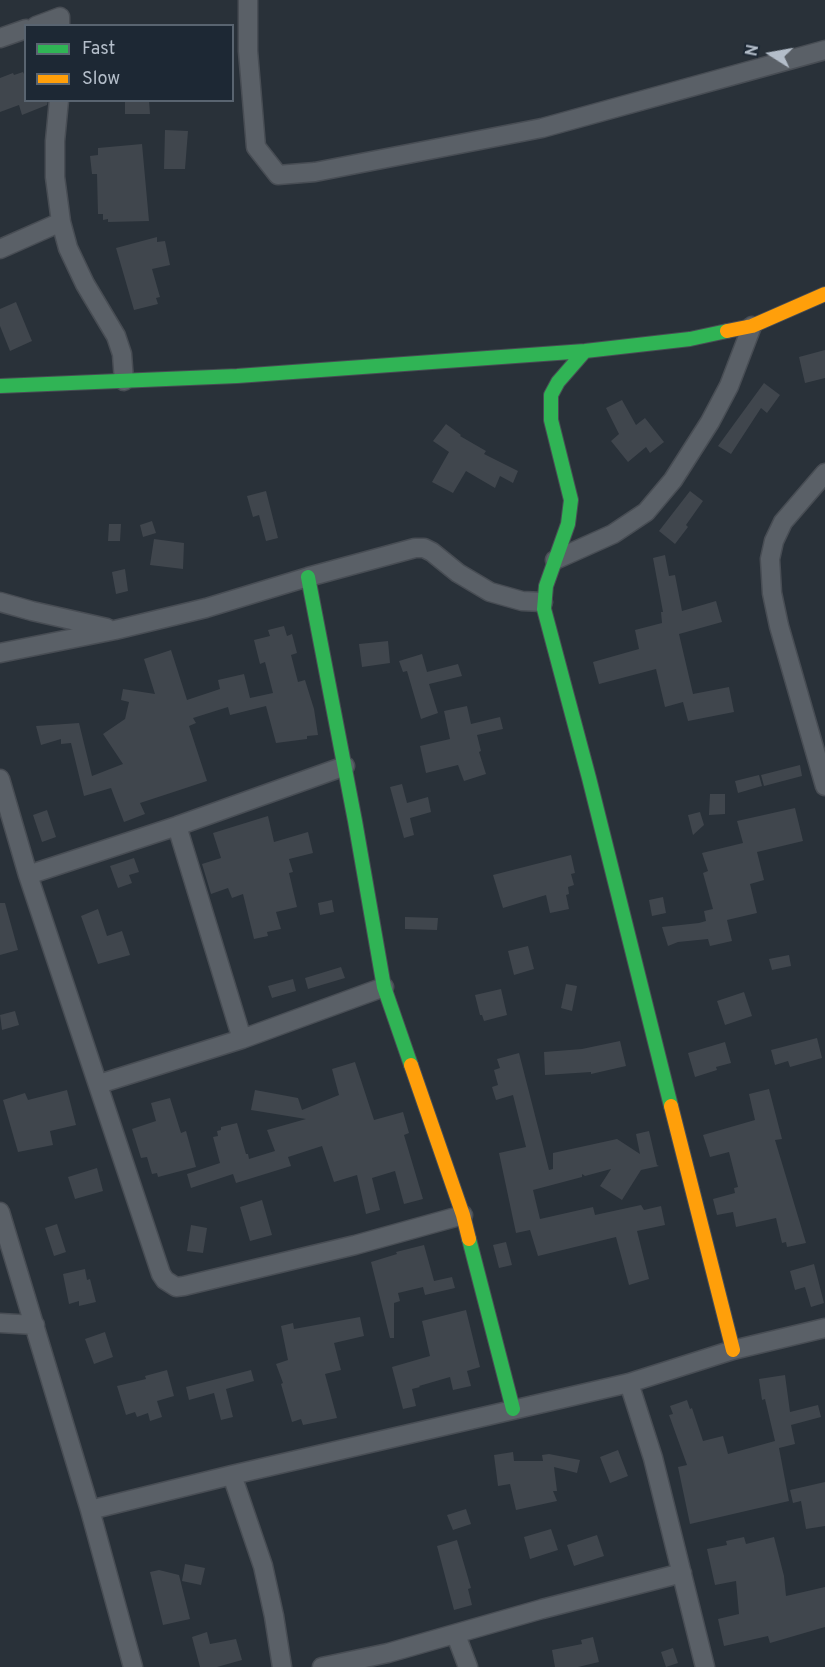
<!DOCTYPE html>
<html>
<head>
<meta charset="utf-8">
<style>
  body { margin:0 }
  #map { position:relative; width:825px; height:1667px; overflow:hidden; background:#293139; font-family:Overpass,sans-serif }
  canvas { display:block }
  .legend { position:absolute; left:24px; top:24px; width:210px; height:78px; box-sizing:border-box; background:#1d2834; border:2px solid #596470; margin:0; padding:8px 10px; list-style:none; font-size:18px; color:#b4beca }
  .legend li { display:flex; align-items:center; gap:12px; height:30px }
  .legend b { width:30px; border:2px solid #596470 }
  .north { position:absolute; left:741px; top:24px; width:60px; height:60px; -webkit-text-stroke:4px #1d2834; paint-order:stroke; rotate:281deg; font-size:16px; font-weight:700; line-height:24px; text-align:center; color:#b4beca }
  .north::after { content:''; display:block; margin:auto; width:21px; height:27px; background:#b4beca; clip-path:polygon(50% 0,100% 100%,50% 72%,0 100%) }
</style>
</head>
<body>
<div id="map">
<canvas width="825" height="1667"></canvas>
<ul class="legend">
<li><b style="height:8px;background:#30b455"></b>Fast</li>
<li><b style="height:8px;background:#ff9f0a"></b>Slow</li>
</ul>
<div class="north">N</div>
</div>
<script>
const context = document.querySelector('canvas').getContext('2d');
context.lineJoin = 'round';
function paint(path, color) { context.fillStyle = color; context.fill(path, 'evenodd'); }
const poly = rows => new Path2D(rows.map(r => 'M' + r).join(''));
function strokePath(path, color, width, dash) { context.strokeStyle = color; context.lineWidth = width; context.lineCap = dash ? 'butt' : 'round'; context.setLineDash(dash || []); context.stroke(path); }
paint(poly([
  [23,72,26,78,26,100,48,100,47,105,22,115,19,105,0,112,0,78,13,73,14,75],
  [125,100,149,100,150,114,125,114],
  [165,130,188,131,185,169,164,169],
  [142,144,149,221,108,222,108,219,103,220,103,214,98,214,97,174,92,174,90,156,98,155,98,148],
  [157,237,157,242,165,241,170,265,152,269,160,297,156,298,158,304,134,310,116,248],
  [16,302,32,341,10,351,0,326,0,309],
  [825,350,825,378,805,383,799,357],
  [764,383,780,395,767,413,761,408,731,454,718,446],
  [622,400,636,425,645,418,664,442,650,453,646,447,628,462,611,441,619,434,606,408],
  [446,424,461,435,460,436,486,451,484,454,518,471,513,483,500,476,495,488,466,471,453,493,432,482,449,452,433,441],
  [266,491,278,538,266,541,259,515,253,517,247,496],
  [690,491,703,501,686,525,688,527,675,544,659,531],
  [152,521,156,533,143,537,140,525],
  [109,524,121,524,120,541,108,541],
  [154,539,184,543,183,569,150,565],
  [665,555,669,576,675,575,682,611,716,601,722,622,679,634,693,694,729,687,734,712,688,721,683,702,665,707,656,669,599,684,593,662,639,649,635,630,662,623,661,612,663,612,653,558],
  [125,569,128,591,116,594,112,572],
  [284,626,287,636,292,634,297,653,291,655,298,682,305,680,314,709,318,735,307,736,307,739,276,743,266,706,230,715,228,707,193,718,196,723,189,726,207,781,140,803,145,814,124,822,111,788,84,796,71,743,61,744,61,739,41,745,36,726,79,723,92,776,123,764,103,734,125,719,129,702,121,700,123,689,155,694,144,659,171,650,187,700,220,689,218,680,244,674,250,698,273,693,265,662,260,664,254,640,270,636,268,630],
  [388,641,390,663,362,667,359,644],
  [422,654,427,672,458,664,462,676,429,684,438,713,421,719,407,671,403,672,399,661],
  [467,706,471,724,500,717,503,729,477,735,481,751,479,752,486,774,464,781,458,765,426,773,420,746,450,739,444,711],
  [800,765,802,776,764,786,761,775],
  [759,775,762,786,738,793,735,781],
  [402,784,407,803,428,797,431,812,410,818,414,835,404,838,390,787],
  [710,794,725,794,725,814,709,815],
  [795,808,803,841,757,852,764,880,750,884,757,913,727,920,732,941,710,946,708,939,678,942,668,946,662,927,699,923,706,921,704,911,713,909,703,873,708,871,702,853,743,843,737,821],
  [47,810,56,837,42,842,33,815],
  [700,812,704,825,693,835,688,815],
  [268,816,274,842,308,832,313,853,289,859,293,872,289,873,297,907,276,912,281,929,267,932,268,936,254,939,243,894,232,898,228,888,211,894,202,864,221,858,213,833],
  [571,855,575,873,571,874,574,885,568,887,569,894,566,895,569,909,550,913,546,895,503,908,493,875],
  [134,858,139,872,129,875,132,883,118,888,110,866],
  [663,897,666,913,652,916,649,900],
  [332,900,334,912,320,915,318,903],
  [0,903,5,903,18,950,0,955],
  [98,909,107,936,122,931,130,955,98,964,81,916],
  [405,917,438,918,437,930,405,929],
  [528,946,534,969,514,975,508,951],
  [789,955,791,966,772,970,769,959],
  [341,967,345,978,308,989,305,978],
  [293,979,296,991,272,998,268,986],
  [566,984,577,986,572,1011,561,1008],
  [501,989,507,1015,484,1021,482,1015,480,1015,475,995],
  [744,992,752,1016,725,1025,717,1001],
  [15,1011,19,1025,2,1030,0,1015],
  [817,1038,822,1058,790,1067,788,1061,775,1065,771,1050],
  [620,1041,626,1066,591,1074,591,1072,545,1075,544,1052,582,1049],
  [725,1042,731,1063,716,1067,717,1070,695,1077,688,1053],
  [519,1053,549,1170,553,1169,553,1153,617,1139,640,1154,636,1134,649,1131,657,1165,659,1166,641,1170,622,1200,600,1186,611,1169,585,1176,582,1174,582,1177,533,1190,540,1219,593,1207,595,1215,641,1205,644,1210,661,1206,665,1225,637,1231,649,1279,629,1285,616,1237,538,1256,530,1230,516,1233,499,1153,526,1147,513,1095,496,1100,492,1087,498,1085,494,1070,500,1068,497,1059],
  [355,1062,374,1120,403,1112,409,1133,404,1135,423,1199,404,1204,395,1171,372,1178,380,1210,366,1214,357,1175,334,1182,322,1146,288,1157,291,1166,236,1183,233,1174,191,1188,187,1174,220,1163,213,1137,218,1136,217,1131,221,1130,221,1127,237,1123,246,1154,248,1154,249,1159,275,1151,267,1130,306,1119,251,1110,255,1090,298,1098,302,1110,339,1095,332,1069],
  [769,1089,782,1139,775,1140,806,1243,787,1247,786,1242,782,1243,776,1218,736,1227,733,1212,717,1215,713,1199,735,1193,734,1188,738,1187,729,1152,710,1157,703,1135,755,1120,749,1094],
  [67,1090,76,1125,50,1131,53,1145,18,1152,3,1100,25,1093,28,1100],
  [170,1098,181,1133,186,1131,196,1167,158,1177,157,1173,152,1174,147,1157,141,1158,132,1129,156,1121,151,1103],
  [97,1168,103,1191,75,1199,68,1177],
  [262,1200,272,1235,250,1241,240,1207],
  [57,1224,66,1252,54,1256,45,1228],
  [191,1225,207,1228,203,1253,187,1251],
  [506,1242,512,1265,499,1268,493,1245],
  [424,1245,434,1281,452,1277,455,1288,425,1295,423,1287,398,1293,400,1301,394,1303,394,1338,390,1338,371,1262,397,1254,396,1252],
  [814,1264,824,1303,811,1307,805,1287,795,1290,790,1271],
  [85,1269,87,1280,90,1279,96,1302,79,1306,79,1301,69,1304,63,1274],
  [466,1310,480,1367,467,1371,471,1386,453,1390,450,1377,419,1386,420,1387,412,1389,416,1406,403,1409,392,1367,430,1356,422,1321],
  [360,1317,364,1336,334,1343,341,1370,325,1374,337,1418,303,1425,301,1419,292,1422,281,1384,283,1383,276,1364,288,1360,281,1326,293,1323,294,1329],
  [105,1332,113,1357,94,1364,85,1339],
  [167,1370,174,1396,157,1401,162,1417,150,1421,148,1413,137,1417,135,1412,126,1415,117,1386,146,1379,145,1376],
  [251,1370,254,1381,226,1389,233,1417,221,1420,214,1393,189,1400,186,1387],
  [785,1375,790,1412,818,1405,821,1417,791,1425,795,1444,779,1448,789,1501,690,1524,678,1467,687,1465,669,1415,673,1414,670,1406,687,1400,690,1409,692,1408,703,1441,723,1436,728,1454,775,1441,765,1399,762,1400,759,1379],
  [618,1450,628,1476,610,1483,600,1457],
  [513,1452,514,1461,543,1461,542,1455,549,1454,580,1460,577,1473,554,1467,557,1491,553,1491,557,1501,516,1510,510,1484,498,1486,494,1455],
  [825,1482,825,1526,806,1529,801,1501,793,1503,790,1490],
  [466,1509,471,1524,453,1530,447,1515],
  [551,1529,558,1550,530,1559,524,1537],
  [597,1535,604,1556,574,1566,567,1545],
  [744,1537,746,1544,774,1537,784,1576,786,1596,825,1587,825,1627,770,1643,768,1636,724,1646,718,1619,739,1614,736,1581,715,1585,707,1549,727,1545,726,1541],
  [457,1540,471,1588,468,1589,472,1605,454,1610,437,1546],
  [185,1564,205,1568,201,1585,182,1581],
  [159,1570,179,1575,190,1619,163,1625,150,1572],
  [207,1632,210,1644,236,1639,242,1660,217,1667,200,1667,192,1637],
  [593,1637,599,1662,578,1667,555,1667,552,1650,582,1644,581,1640],
  [673,1648,678,1663,666,1667,661,1652]
]), '#40464d');
const street = poly([
  [248,0,248,51,256,147,278,175,315,172,542,128,825,50],
  [36,26,60,17,60,26],
  [0,38,26,29],
  [59,100,55,141,55,177,61,222,68,248,85,284,116,336,122,354,124,381],
  [0,249,61,222],
  [825,473,783,522,774,541,770,559,772,593,779,626,825,786],
  [555,560,613,534,646,512,673,480,710,422,729,386,752,326],
  [0,602,32,611,107,628],
  [0,653,115,630,206,608,308,577,415,548,424,548,432,552,458,573,490,592,522,601,543,602],
  [0,779,28,875,161,1274,165,1280,176,1287,184,1286,355,1245,463,1215],
  [177,826,242,1039],
  [28,875,177,826,345,766],
  [99,1084,242,1039,384,987],
  [0,1212,90,1510,133,1667],
  [0,1323,35,1325],
  [629,1383,653,1458,705,1667],
  [232,1475,263,1566,274,1616,282,1667],
  [90,1510,232,1475,629,1383,733,1350,825,1328],
  [456,1635,468,1667],
  [322,1667,388,1653,542,1609,682,1573]
]);
const fast = poly([
  [585,351,558,382,551,395,551,420,571,500,568,524,546,586,544,609,589,778,671,1106],
  [0,386,237,376,585,351,690,339,727,331],
  [308,577,355,821,384,987,411,1065],
  [469,1239,513,1409]
]);
const slow = poly([
  [727,331,752,326,825,294],
  [411,1065,463,1215,469,1239],
  [671,1106,733,1350]
]);
strokePath(street, '#484d54', 21);
strokePath(fast, '#484d54', 16);
strokePath(slow, '#484d54', 16);
strokePath(street, '#5a6067', 18);
strokePath(fast, '#30b455', 14);
strokePath(slow, '#ff9f0a', 14);
</script>
</body>
</html>
